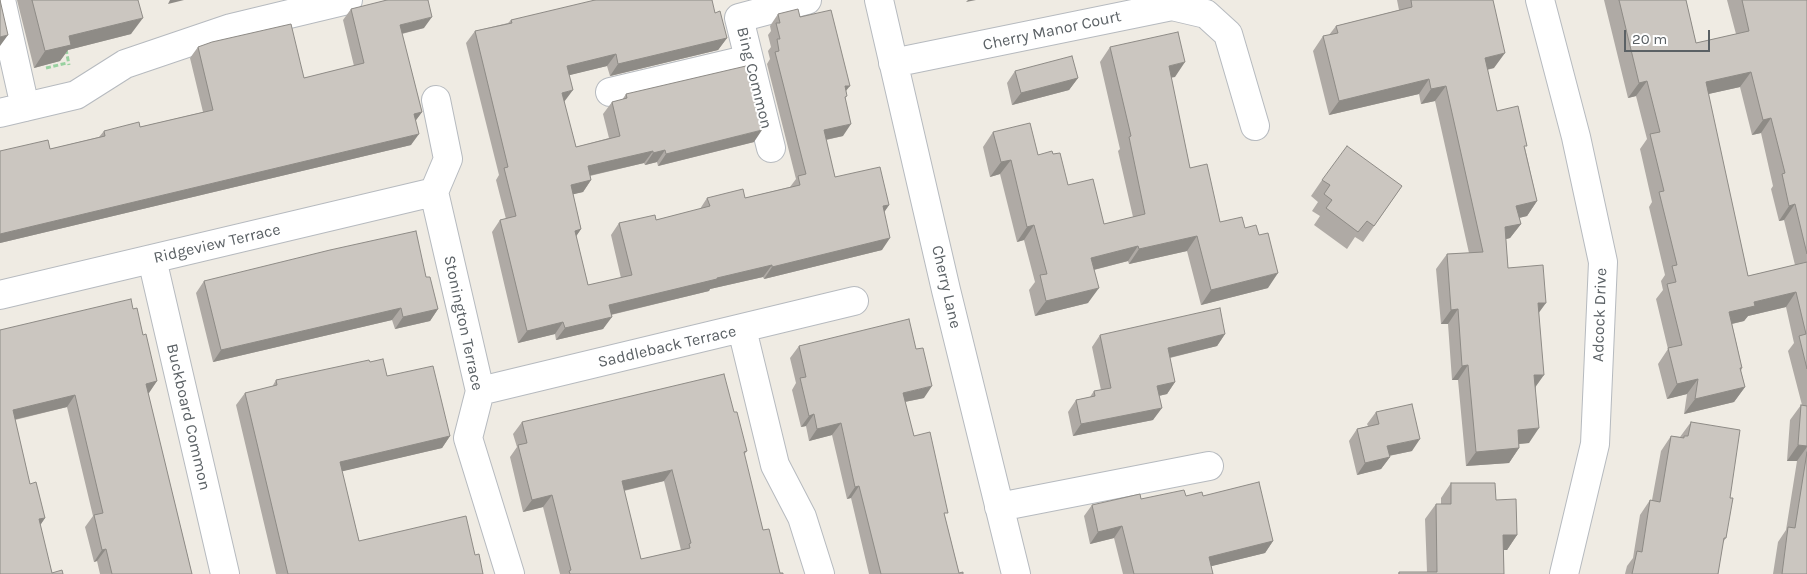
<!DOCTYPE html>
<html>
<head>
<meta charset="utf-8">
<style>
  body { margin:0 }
  #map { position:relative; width:1807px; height:574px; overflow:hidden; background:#efebe3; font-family:Karla,sans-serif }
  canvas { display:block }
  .scale { position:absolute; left:1624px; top:30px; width:86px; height:22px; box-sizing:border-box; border:2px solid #5b6165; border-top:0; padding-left:6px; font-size:15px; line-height:18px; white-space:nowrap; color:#5b6165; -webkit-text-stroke:4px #fff; paint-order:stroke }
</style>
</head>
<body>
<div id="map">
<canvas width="1807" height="574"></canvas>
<div class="scale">20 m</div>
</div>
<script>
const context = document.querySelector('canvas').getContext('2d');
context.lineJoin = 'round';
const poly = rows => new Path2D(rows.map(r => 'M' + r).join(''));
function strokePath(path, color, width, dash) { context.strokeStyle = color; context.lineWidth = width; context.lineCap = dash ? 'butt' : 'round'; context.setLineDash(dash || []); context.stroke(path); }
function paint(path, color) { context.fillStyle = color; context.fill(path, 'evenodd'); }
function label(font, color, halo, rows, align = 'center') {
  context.font = font + ' Karla,sans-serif'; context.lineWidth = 4; context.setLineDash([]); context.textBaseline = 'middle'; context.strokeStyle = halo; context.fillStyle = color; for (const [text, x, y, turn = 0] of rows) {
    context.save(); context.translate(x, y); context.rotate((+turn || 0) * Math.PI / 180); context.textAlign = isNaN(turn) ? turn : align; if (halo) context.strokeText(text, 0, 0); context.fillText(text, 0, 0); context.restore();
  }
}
const minor = poly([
  [1,0,25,107],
  [879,0,946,290,1016,574],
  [1540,0,1576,137,1603,262,1595,444,1564,574],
  [893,63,1172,6,1206,14,1228,34,1255,126],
  [610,92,749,59],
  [436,100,448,159,434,192,480,391,468,438,510,574],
  [0,113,76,95,125,64,231,28,348,0],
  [771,148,739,18,807,0],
  [152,259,225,574],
  [0,295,434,192],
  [742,329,775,465,802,517,820,574],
  [480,391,854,301],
  [999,507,1209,466]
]);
strokePath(minor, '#b6babf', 30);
strokePath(poly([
  [66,49,69,65],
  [46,68,67,63]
]), '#98d1a0', 3, [5, 2.5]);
strokePath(minor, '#fff', 28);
paint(poly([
  [17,0,138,0,131,34,68,50,60,61,34,68],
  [1397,0,1493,0,1494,68,1487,70,1497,111,1525,148,1537,201,1527,216,1519,218,1521,224,1510,238,1506,239,1508,268,1539,312,1536,387,1529,443,1519,444,1519,448,1509,463,1466,466,1458,380,1452,380,1448,324,1441,324,1436,269,1447,254,1469,253,1435,101,1421,104,1419,94,1329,115,1313,51,1323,36,1329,35,1336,26,1399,10],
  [1604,0,1686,0,1696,43,1736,34,1727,0,1807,0,1807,574,1773,574,1778,542,1786,530,1797,461,1787,461,1790,420,1801,405,1802,405,1788,351,1794,343,1786,307,1748,316,1744,321,1732,324,1742,368,1741,371,1745,387,1734,402,1684,414,1687,394,1667,399,1658,364,1668,349,1656,299,1663,290,1661,281,1665,275,1649,207,1652,202,1640,149,1647,139,1636,96,1628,98],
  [1740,87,1752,135,1761,133,1773,186,1771,189,1779,221,1784,220,1795,265,1748,276,1708,94],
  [351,9,424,28,402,34,422,112,415,121,411,145,0,243,0,151,50,149,99,137,104,131,140,127,203,112,190,58,198,47,304,78,354,66,343,20],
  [715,13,727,38,718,50,610,76,607,66,569,75,564,102,576,147,609,138,603,114,612,102,622,100,626,94,754,142,658,166,657,162,645,165,644,163,590,176,591,180,583,192,573,194,581,229,576,236,588,285,621,278,611,235,619,223,656,220,700,209,707,198,745,198,790,187,796,179,767,64,770,59,768,51,771,47,768,35,771,31,770,26,778,14,800,17,846,91,843,136,826,140,835,177,889,205,884,212,882,250,764,279,763,277,710,289,709,291,611,315,603,329,556,340,555,334,518,343,492,232,500,220,506,219,496,180,499,175,466,43,475,31,508,23,511,20],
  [1110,47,1175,77,1171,77,1190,168,1220,222,1245,228,1268,288,1201,305,1187,251,1129,264,1128,261,1094,270,1088,303,1035,316,1029,290,1035,282,1024,240,1017,242,1000,174,990,177,983,147,993,132,1038,155,1068,185,1104,224,1133,217,1118,151,1120,149,1100,62],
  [1015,71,1078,78,1069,90,1012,105,1007,83],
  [1322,180,1402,186,1363,242,1355,237,1347,249,1314,225,1320,216,1312,211,1318,202,1311,196],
  [426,277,438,309,430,321,395,329,392,320,213,362,196,293,204,281],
  [133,309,143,335,157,381,148,393,192,574,100,574,97,561,94,562,85,527,93,516,67,407,15,420,30,484,45,518,40,525,52,573,0,574,0,330],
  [1225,334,1217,346,1170,358,1175,382,1167,394,1159,396,1153,420,1073,436,1068,412,1076,400,1090,397,1094,391,1101,390,1092,347,1100,335],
  [799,346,924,398,905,402,914,436,945,517,959,573,963,574,869,574,851,498,847,499,832,435,809,441,806,426,801,427,792,390,796,383,790,358],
  [370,362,387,376,450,436,442,448,342,471,359,541,475,555,483,574,276,574,236,405,245,393,272,387,276,380],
  [734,412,747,451,744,455,763,530,780,573,783,574,560,574,543,507,523,512,510,457,517,447,513,434,522,422],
  [664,481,681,550,641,559,624,491],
  [1376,412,1412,451,1389,456,1390,457,1381,469,1357,475,1349,441,1357,429,1368,426,1367,424],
  [1691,422,1730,498,1726,538,1723,542,1718,574,1625,574,1627,566,1633,558,1640,515,1650,500,1652,500,1661,451,1671,436,1680,437],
  [1451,483,1496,500,1517,535,1507,550,1504,550,1504,574,1398,574,1399,572,1427,572,1425,519,1436,504,1441,504,1441,498],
  [1186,496,1203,496,1273,541,1265,553,1211,566,1213,574,1123,574,1114,538,1090,544,1084,516,1092,505,1141,499]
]), '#afaaa5');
paint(poly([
  [170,0,184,0,168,4],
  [968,0,976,0,966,2],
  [432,17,424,28,392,36,400,25],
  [143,18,131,34,68,50,60,61,34,68,45,51,69,36],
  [8,35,0,46,0,37],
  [727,38,718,50,610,76,618,64],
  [1505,53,1494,68,1474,72,1485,58],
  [616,54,607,66,558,78,567,66],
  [1185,62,1175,77,1159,80,1169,66],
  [1751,72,1740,87,1695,97,1706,82],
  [1078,78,1069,90,1012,105,1021,93],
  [1429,79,1419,94,1329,115,1339,101],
  [1647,81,1636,96,1628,98,1639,83],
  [845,86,850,86,841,97],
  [1446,86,1435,101,1421,104,1431,89],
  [573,90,564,102,562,93],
  [422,112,414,123,414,114],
  [1771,118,1761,133,1752,135,1763,120],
  [851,124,843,136,815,142,824,130],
  [762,130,754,142,658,166,666,154],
  [419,134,411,145,0,243,0,234],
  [665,150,657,162,645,165,653,153],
  [653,151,644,163,579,178,588,166],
  [1011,160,1000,174,990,177,1001,162],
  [591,180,583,192,562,197,571,185],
  [1537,201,1527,216,1506,221,1516,206],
  [1795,204,1784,220,1779,221,1789,206],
  [889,205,881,217,883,206],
  [1521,224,1510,238,1495,242,1505,227],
  [1034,225,1024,240,1017,242,1027,227],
  [581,229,573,241,575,231],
  [1197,236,1187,251,1129,264,1139,249],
  [890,238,882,250,764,279,772,267],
  [1138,246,1128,261,1081,273,1091,258],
  [772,265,763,277,710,289,709,291,601,317,609,305,717,278],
  [1278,273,1268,288,1201,305,1211,290],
  [1099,288,1088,303,1035,316,1046,301],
  [1796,292,1786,307,1748,316,1744,321,1718,327,1729,312,1754,302],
  [1538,303,1546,303,1535,318],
  [401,308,392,320,213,362,221,350],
  [438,309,430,321,395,329,403,317],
  [1458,309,1448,324,1441,324,1451,310],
  [612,317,603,329,556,340,565,328],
  [563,322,555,334,518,343,527,331],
  [1225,334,1217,346,1160,360,1168,348],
  [1468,365,1458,380,1452,380,1462,366],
  [1534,375,1544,375,1534,389],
  [1698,379,1687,394,1667,399,1677,384],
  [157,381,149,393,138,396,146,384],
  [1175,382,1167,394,1149,398,1157,386],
  [932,386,924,398,894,404,903,393],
  [1745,387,1734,402,1684,414,1695,399],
  [75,395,67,407,4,422,13,410],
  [1162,408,1153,420,1073,436,1081,424],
  [814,414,806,426,801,427,809,416],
  [841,423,832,435,809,441,817,429],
  [1539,428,1529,443,1507,445,1518,430],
  [450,436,442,448,331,474,340,462],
  [1420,439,1412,451,1378,458,1387,446],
  [1798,445,1807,446,1807,447,1797,461,1787,461],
  [1519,448,1509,463,1466,466,1476,452],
  [1390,457,1381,469,1357,475,1365,463],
  [672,470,664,481,613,493,622,481],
  [859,486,851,498,847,499,855,487],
  [552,495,543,507,523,512,532,500],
  [45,518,37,530,39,519],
  [1122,526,1114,538,1090,544,1098,532],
  [1503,535,1517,535,1507,550,1493,550],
  [1273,541,1265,553,1200,569,1209,557],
  [106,549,97,561,94,562,102,550]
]), '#8e8b86');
const building = poly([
  [0,0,8,35,0,37,0,0],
  [32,0,138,0,143,18,69,36,71,45,45,51,32,0],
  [387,0,428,0,432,17,400,25,422,112,414,114,419,134,0,234,0,151,48,140,50,149,105,136,104,131,139,122,140,127,213,110,198,47,212,42,291,24,304,78,364,63,351,9,387,0],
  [595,0,712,0,715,13,720,11,727,38,618,64,616,54,567,66,573,90,562,93,576,147,620,136,612,102,627,98,626,94,746,66,762,130,666,154,665,150,653,153,653,151,588,166,591,180,571,185,581,229,575,231,588,285,632,275,619,223,655,215,656,220,710,206,707,198,743,189,745,198,800,185,798,176,806,174,775,52,779,51,777,39,780,39,776,23,780,23,778,14,798,9,800,17,831,10,850,86,845,86,847,96,845,97,851,124,824,130,835,177,880,167,889,205,883,206,890,238,772,267,772,265,717,278,717,279,609,305,612,317,565,328,563,322,527,331,500,220,516,216,504,168,508,167,475,31,512,23,511,20,595,0],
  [1411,0,1493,0,1505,53,1485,58,1497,111,1518,106,1527,146,1524,146,1537,201,1516,206,1521,224,1505,227,1508,268,1543,265,1546,303,1538,303,1544,375,1534,375,1539,428,1518,430,1519,448,1476,452,1468,365,1462,366,1458,309,1451,310,1447,254,1483,252,1446,86,1431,89,1429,79,1339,101,1323,36,1338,33,1336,26,1412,7,1411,0],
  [1619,0,1686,0,1696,43,1749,31,1742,0,1807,0,1807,254,1795,204,1789,206,1782,174,1785,173,1771,118,1763,120,1751,72,1706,82,1748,276,1807,262,1807,369,1799,336,1806,334,1796,292,1754,302,1755,306,1729,312,1742,368,1740,368,1745,387,1695,399,1698,379,1677,384,1668,348,1682,345,1667,284,1676,282,1672,266,1677,265,1659,192,1664,191,1650,134,1660,132,1647,81,1639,83,1619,0],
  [1178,32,1185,62,1169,66,1190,168,1207,164,1220,222,1242,217,1245,228,1256,225,1259,235,1268,233,1278,273,1211,290,1197,236,1139,249,1138,246,1091,258,1099,288,1046,301,1040,275,1047,274,1034,225,1027,227,1011,160,1001,162,993,132,1030,123,1038,155,1052,151,1053,154,1060,153,1068,185,1093,179,1104,224,1145,214,1129,137,1131,136,1110,47,1178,32],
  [1072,56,1078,78,1021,93,1015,71,1072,56],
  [1347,146,1402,186,1374,226,1367,221,1358,232,1326,208,1332,200,1324,194,1330,185,1322,180,1347,146],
  [416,231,426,277,430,277,438,309,403,317,401,308,221,350,204,281,330,250,416,231],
  [131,299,133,309,137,308,143,335,146,334,157,381,146,384,192,574,112,574,106,549,102,550,94,515,103,513,75,395,13,410,30,484,36,482,45,518,39,519,52,573,62,570,63,574,0,574,0,330,131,299],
  [1220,308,1225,334,1168,348,1175,382,1157,386,1162,408,1081,424,1076,400,1095,396,1094,391,1111,388,1100,335,1220,308],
  [909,319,916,349,923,348,932,386,903,393,914,436,930,432,948,513,944,513,959,573,963,572,963,574,881,574,859,486,855,487,841,423,817,429,814,414,809,416,800,378,806,377,799,346,909,319],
  [383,359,387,376,433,366,450,436,340,462,359,541,466,516,475,555,479,554,483,574,288,574,245,393,277,385,276,380,369,360,370,362,383,359],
  [724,374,734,412,737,412,747,451,744,452,763,530,769,529,780,573,783,573,783,574,570,574,569,571,571,570,552,495,532,500,518,445,527,443,522,422,724,374],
  [672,470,691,543,689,544,690,548,641,559,622,481,672,470],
  [1412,404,1420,439,1387,446,1390,457,1365,463,1357,429,1379,424,1376,412,1412,404],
  [1801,405,1807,406,1807,446,1798,445,1801,405],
  [1691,422,1740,430,1730,498,1733,498,1726,538,1724,538,1718,574,1632,574,1637,551,1642,552,1650,500,1660,502,1671,436,1684,438,1684,436,1688,436,1691,422],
  [1807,452,1807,574,1782,574,1788,527,1795,528,1807,452],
  [1259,482,1273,541,1209,557,1213,574,1134,574,1122,526,1098,532,1092,505,1140,494,1141,499,1184,490,1186,496,1202,492,1203,496,1259,482],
  [1451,483,1495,483,1496,500,1516,499,1517,535,1503,535,1504,574,1399,574,1399,572,1437,572,1436,504,1451,504,1451,483]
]);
paint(building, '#cbc6c0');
strokePath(building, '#8e8b86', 1);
label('16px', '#5b6165', '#fff', [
  ["Cherry Manor Court",1052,31,-12],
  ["Bing Common",754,78,76],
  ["Ridgeview Terrace",217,244,-13],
  ["Cherry Lane",946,287,77],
  ["Adcock Drive",1600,315,-88],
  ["Stonington Terrace",463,323,78],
  ["Saddleback Terrace",667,347,-13],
  ["Buckboard Common",188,417,77]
]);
</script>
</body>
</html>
